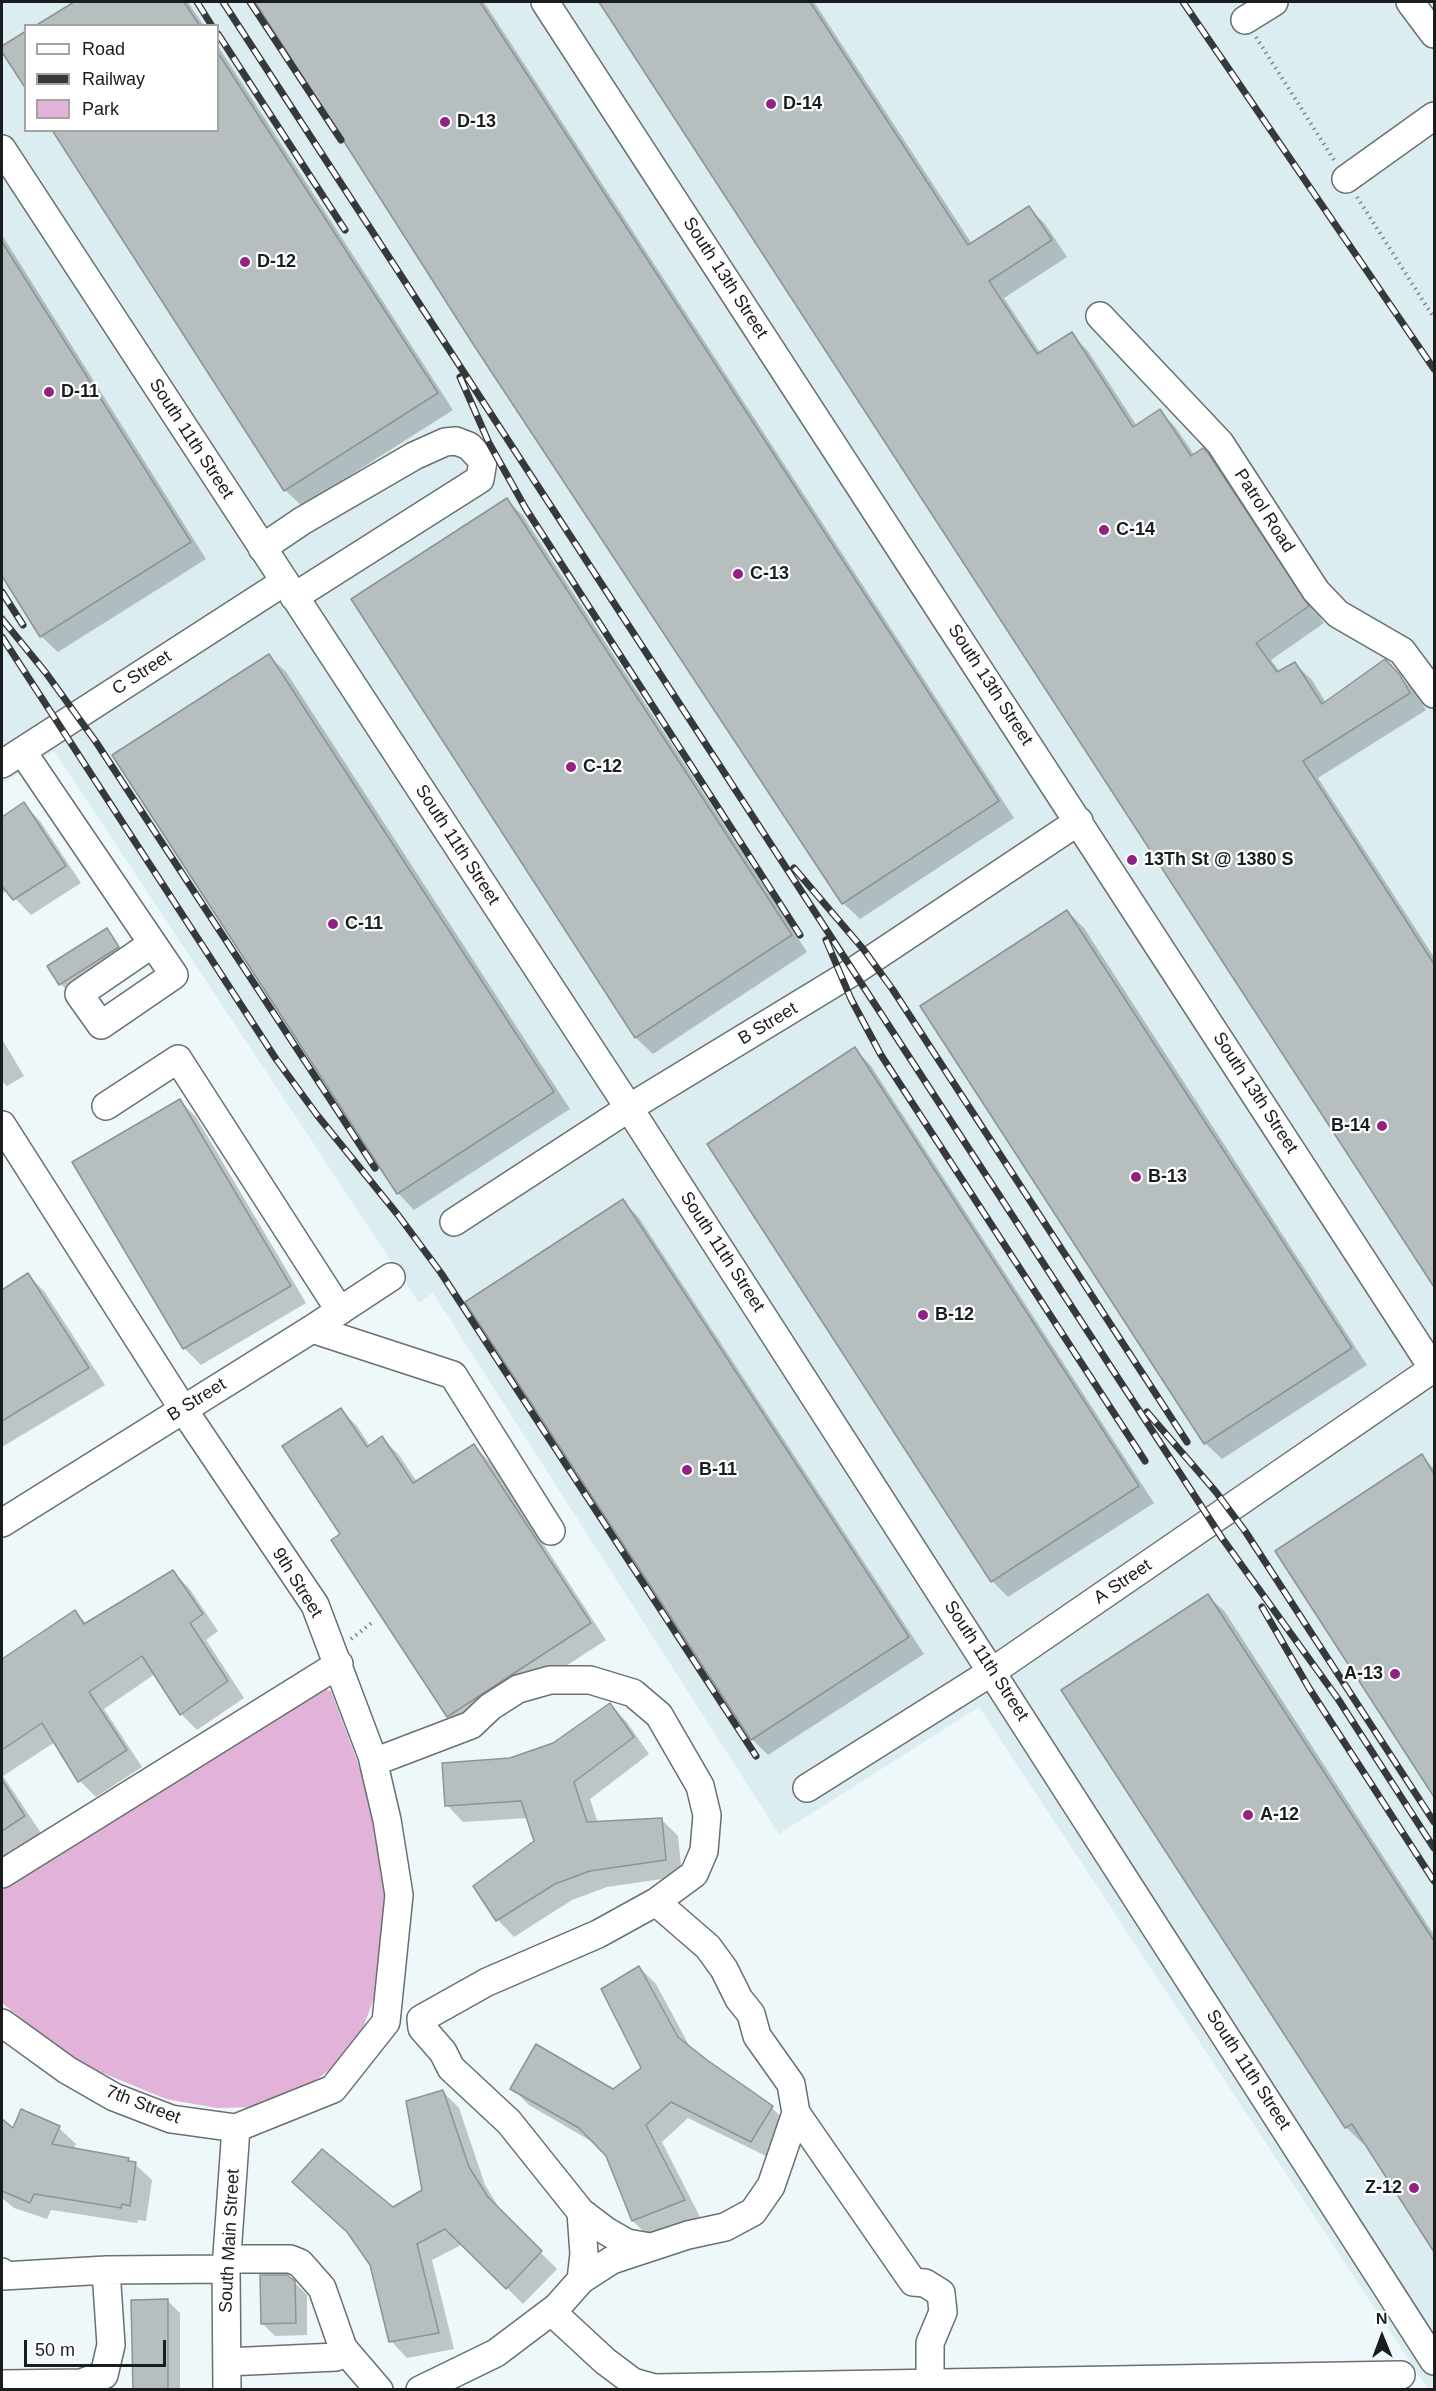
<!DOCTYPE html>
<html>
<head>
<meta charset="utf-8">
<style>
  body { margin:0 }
  #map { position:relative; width:1436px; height:2391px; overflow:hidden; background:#eef7f9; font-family:Arial,sans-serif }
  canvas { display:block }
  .frame { position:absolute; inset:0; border:3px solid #1a1d1e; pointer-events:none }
  .legend { position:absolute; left:24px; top:24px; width:195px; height:108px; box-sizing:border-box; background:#fff; border:2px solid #a3a5a5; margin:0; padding:8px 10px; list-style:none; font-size:18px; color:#1a1d1e }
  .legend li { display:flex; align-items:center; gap:12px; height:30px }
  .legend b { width:30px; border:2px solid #a3a5a5 }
  .north { position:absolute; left:1352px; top:2307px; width:60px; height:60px; -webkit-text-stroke:4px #fff; paint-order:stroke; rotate:359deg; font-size:16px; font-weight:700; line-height:24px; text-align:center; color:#1a1d1e }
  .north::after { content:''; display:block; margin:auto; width:21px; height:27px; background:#1a1d1e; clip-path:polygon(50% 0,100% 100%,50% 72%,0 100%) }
  .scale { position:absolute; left:24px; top:2340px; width:142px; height:27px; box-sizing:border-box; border:3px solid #1a1d1e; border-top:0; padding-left:8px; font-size:18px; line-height:21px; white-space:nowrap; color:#1a1d1e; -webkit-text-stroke:4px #fff; paint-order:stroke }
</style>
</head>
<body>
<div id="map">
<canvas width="1436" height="2391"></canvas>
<div class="frame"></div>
<ul class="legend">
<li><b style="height:8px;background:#fff"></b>Road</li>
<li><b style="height:8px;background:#36393b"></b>Railway</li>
<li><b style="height:16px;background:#e3b2d8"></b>Park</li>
</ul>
<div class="north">N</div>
<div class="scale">50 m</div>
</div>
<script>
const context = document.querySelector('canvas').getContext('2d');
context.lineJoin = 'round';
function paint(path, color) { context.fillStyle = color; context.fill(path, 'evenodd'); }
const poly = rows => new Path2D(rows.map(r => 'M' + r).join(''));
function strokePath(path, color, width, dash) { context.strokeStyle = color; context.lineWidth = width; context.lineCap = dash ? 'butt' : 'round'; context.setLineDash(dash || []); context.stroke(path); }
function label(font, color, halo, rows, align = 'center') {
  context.font = font + ' Arial,sans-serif'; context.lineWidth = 4.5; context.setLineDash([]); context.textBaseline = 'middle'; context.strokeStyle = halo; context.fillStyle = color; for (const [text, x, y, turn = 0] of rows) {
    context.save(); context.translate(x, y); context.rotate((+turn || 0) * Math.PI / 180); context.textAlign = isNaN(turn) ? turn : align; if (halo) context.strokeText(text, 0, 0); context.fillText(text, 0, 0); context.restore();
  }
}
paint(poly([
  [2,2,1434,2,1434,2389,1428,2389,979,1707,779,1834,433,1293,419,1303,54,751,2,784],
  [26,26,218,26,218,130,26,130]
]), '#dbedf0');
paint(poly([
  [316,1685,331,1691,365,1782,386,1886,382,1943,375,1995,363,2028,339,2063,297,2094,260,2107,217,2108,166,2099,93,2069,52,2043,2,2003,2,1890]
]), '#e3b2d8');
paint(poly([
  [77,2,188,2,204,26,38,26],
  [257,2,484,2,1014,818,860,919,843,903,477,346],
  [601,2,814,2,972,244,1029,208,1045,224,1067,257,1004,298,1041,354,1071,334,1088,351,1137,426,1160,411,1176,428,1195,456,1203,450,1224,471,1324,623,1271,660,1280,672,1295,664,1312,680,1326,703,1385,661,1416,693,1426,710,1318,778,1434,957,1434,1284],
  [218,46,453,410,302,506,285,490,218,130],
  [2,235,206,559,58,652,41,636,2,573],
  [507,500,523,516,807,952,653,1054,636,1038,353,600],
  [269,656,286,672,570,1109,414,1210,398,1193],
  [24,804,40,821,81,883,31,915,7,890,2,894,2,819],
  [1067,911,1084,928,1367,1365,1222,1459,1205,1443],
  [107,930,126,956,68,992,61,984],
  [2,1039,24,1076,7,1086,2,1081],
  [855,1049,871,1066,1154,1503,1008,1597,992,1581],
  [179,1100,196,1117,306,1303,201,1365,184,1348],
  [623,1201,639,1218,924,1654,768,1755,752,1739],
  [28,1275,44,1291,105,1385,2,1447,2,1291],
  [341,1410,357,1426,370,1446,382,1438,399,1455,417,1482,474,1446,490,1462,606,1640,464,1732,448,1716,342,1535],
  [1422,1456,1434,1469,1434,1795,1277,1551],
  [173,1572,189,1588,218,1631,206,1640,244,1698,197,1730,181,1714,155,1674,104,1709,142,1767,96,1797,80,1781,55,1742,3,1776,41,1833,2,1858,2,1661,75,1612,87,1624],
  [1208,1596,1225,1612,1434,1935,1434,2249,1365,2142,1363,2144,1346,2127],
  [610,1705,626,1721,649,1754,590,1799,598,1823,662,1820,678,1836,682,1876,607,1887,572,1900,514,1937,498,1920,475,1886,536,1842,528,1818,463,1822,447,1805,510,1759,554,1744],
  [639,1967,656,1984,691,2049,772,2108,789,2124,768,2157,688,2118,662,2142,700,2217,649,2237,633,2221,607,2156,596,2144,529,2105,512,2088,613,2090,643,2068],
  [442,2091,459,2108,485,2185,504,2216,557,2269,523,2304,463,2244,432,2260,454,2349,407,2358,391,2341,371,2264,350,2235,310,2198,393,2209,423,2191],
  [2,2118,14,2128,59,2128,76,2144,73,2149,128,2159,135,2164,152,2180,146,2221,138,2220,137,2223,51,2210,47,2219,14,2208,2,2198],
  [290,2278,307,2295,307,2335,275,2336,262,2323],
  [168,2301,180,2313,180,2390,134,2390]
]), '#0003');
const building = poly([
  [74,2,184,2,200,26,35,26,74,2],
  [255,2,480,2,999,801,842,904,475,347,255,2],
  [599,2,810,2,968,245,1029,206,1052,240,989,281,1037,354,1072,332,1133,427,1160,409,1191,456,1203,448,1208,453,1309,606,1256,643,1277,672,1295,662,1322,704,1385,659,1400,675,1410,693,1303,761,1434,964,1434,1287,599,2],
  [26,31,26,89,2,52,2,46,26,31],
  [218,53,438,393,284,491,52,130,218,130,218,53],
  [2,242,191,542,40,637,2,576,2,242],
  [507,498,792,935,635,1038,351,599,507,498],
  [269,654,554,1092,397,1194,112,755,269,654],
  [24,802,66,866,13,900,2,886,2,817,24,802],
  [1067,910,1352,1348,1204,1444,920,1006,1067,910],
  [107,928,119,947,59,985,47,966,107,928],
  [855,1047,1139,1486,991,1582,707,1144,855,1047],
  [180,1099,291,1286,183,1349,72,1162,180,1099],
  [623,1199,909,1637,751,1740,465,1302,623,1199],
  [28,1273,89,1368,2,1421,2,1290,28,1273],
  [341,1408,367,1447,382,1436,413,1483,474,1444,591,1623,447,1717,331,1540,340,1534,282,1446,341,1408],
  [1422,1454,1434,1474,1434,1797,1275,1551,1422,1454],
  [173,1570,203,1614,190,1623,228,1681,180,1715,142,1656,89,1692,127,1750,78,1782,42,1723,2,1750,2,1659,75,1610,84,1624,173,1570],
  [1208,1594,1434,1941,1434,2252,1352,2124,1345,2128,1061,1690,1208,1594],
  [610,1703,634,1737,574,1782,587,1822,662,1818,666,1860,590,1871,555,1884,496,1921,473,1886,534,1841,521,1801,445,1806,442,1763,510,1758,553,1743,610,1703],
  [2,1780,25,1816,2,1831,2,1780],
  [639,1966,678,2037,707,2060,773,2106,751,2142,671,2102,646,2125,685,2200,632,2221,606,2156,579,2128,510,2089,536,2044,613,2089,641,2068,601,1989,639,1966],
  [443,2090,469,2167,488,2197,542,2251,506,2289,445,2229,417,2244,439,2333,389,2342,370,2265,347,2232,292,2182,322,2149,393,2207,422,2190,406,2101,443,2090],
  [21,2109,60,2126,52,2144,129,2158,128,2161,136,2162,130,2206,122,2204,121,2208,34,2194,30,2203,2,2191,2,2119,13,2128,21,2109],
  [260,2275,287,2275,295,2281,296,2323,261,2324,260,2275],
  [168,2299,168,2390,133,2390,131,2300,168,2299]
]);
paint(building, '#b6bec0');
strokePath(building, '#8c9495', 1.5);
const minor = poly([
  [545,2,1434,1370],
  [1410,2,1434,34],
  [1245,20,1274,2],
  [2,149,629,1108,1434,2361],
  [1346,179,1434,116],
  [1100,316,1220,443,1316,591,1338,614,1402,651,1434,694],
  [262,548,302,521,414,456,445,442,456,441,469,446,483,461,480,479,294,597],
  [22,751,174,975,101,1025,79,994,152,944],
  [2,764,284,582],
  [106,1106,178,1059,340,1311],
  [2,1125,183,1409,315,1605,372,1756,387,1820,399,1895,386,2022,333,2089,236,2128,171,2119,114,2097,67,2070,2,2023],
  [454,1222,629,1108,854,971,1079,821],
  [312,1329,453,1375,551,1531],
  [2,1523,312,1329,391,1277],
  [374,1762,471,1725,490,1707,518,1689,550,1680,590,1680,633,1693,659,1715,700,1786,707,1815,704,1851,694,1874,656,1902,708,1947,724,1969,739,1999,751,2014,757,2036,791,2084,796,2113,913,2282,925,2283,941,2293,943,2312,930,2343,930,2382],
  [807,1788,993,1671,1434,1368],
  [2,1874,339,1664],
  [650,2247,627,2243,606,2231,581,2212,509,2122,451,2068,443,2052,422,2028,421,2019,487,1982,598,1934,656,1902],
  [228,2259,290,2259,300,2263,322,2288,343,2348,379,2390],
  [2,2272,3,2276,106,2270,226,2269],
  [581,2280,584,2254,581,2212],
  [552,2312,605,2361,633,2382,654,2388,1401,2375],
  [227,2362,336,2357],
  [2,2384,81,2383,104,2375,111,2345,106,2270],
  [227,2390,226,2269,236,2128],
  [420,2390,496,2353,557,2307,581,2280,612,2260,688,2235,725,2227,753,2212,771,2186,796,2113]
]);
strokePath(minor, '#687071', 30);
strokePath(poly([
  [1256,37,1334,160],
  [1357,197,1434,318],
  [351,1639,374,1621]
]), '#808687', 4, [1.5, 4.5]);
strokePath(minor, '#fff', 27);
const rail = poly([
  [197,2,212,26],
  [223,2,1222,1538,1338,1699,1434,1848],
  [250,2,341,140],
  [1183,2,1434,369],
  [218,34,345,230],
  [460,377,489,443,526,509,800,935],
  [2,592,23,625],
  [2,619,46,673,96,742,375,1168],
  [2,637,276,1059,317,1115,398,1215,441,1273,756,1756],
  [794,868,864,950,893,990,1187,1442],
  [826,940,851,999,881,1055,1145,1461],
  [1147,1412,1216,1492,1245,1531,1434,1822],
  [1262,1607,1309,1688,1434,1881]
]);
strokePath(rail, '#36393b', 7);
strokePath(rail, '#fff', 4.5, [14]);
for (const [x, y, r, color] of [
  [771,104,6,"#922282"],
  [445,122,6,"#922282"],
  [245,262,6,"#922282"],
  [49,392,6,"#922282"],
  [1104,530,6,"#922282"],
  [738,574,6,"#922282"],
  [571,767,6,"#922282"],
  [1132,860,6,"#922282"],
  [333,924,6,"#922282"],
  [1382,1126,6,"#922282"],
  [1136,1177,6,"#922282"],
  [923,1315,6,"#922282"],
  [687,1470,6,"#922282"],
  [1395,1674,6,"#922282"],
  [1248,1815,6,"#922282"],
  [1414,2188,6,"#922282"]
]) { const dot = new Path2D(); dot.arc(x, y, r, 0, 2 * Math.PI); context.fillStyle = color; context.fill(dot); strokePath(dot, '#fff', 2); }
label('bold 18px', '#1a1d1e', '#fff', [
  ["D-14",783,104],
  ["D-13",457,122],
  ["D-12",257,262],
  ["D-11",61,392],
  ["C-14",1116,530],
  ["C-13",750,574],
  ["C-12",583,767],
  ["13Th St @ 1380 S",1144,860],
  ["C-11",345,924],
  ["B-14",1370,1126,"right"],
  ["B-13",1148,1177],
  ["B-12",935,1315],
  ["B-11",699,1470],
  ["A-13",1383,1674,"right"],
  ["A-12",1260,1815],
  ["Z-12",1402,2188,"right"]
], 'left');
label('18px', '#1a1d1e', '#fff', [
  ["South 13th Street",725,278,57],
  ["South 11th Street",191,439,57],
  ["Patrol Road",1264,511,57],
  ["C Street",142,673,-33],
  ["South 13th Street",990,685,57],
  ["South 11th Street",457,845,57],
  ["B Street",768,1024,-31],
  ["South 13th Street",1255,1093,57],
  ["South 11th Street",722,1252,57],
  ["B Street",197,1400,-32],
  ["A Street",1123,1582,-34],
  ["9th Street",297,1583,58],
  ["South 11th Street",986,1661,57],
  ["South 11th Street",1248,2070,57],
  ["7th Street",143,2105,21],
  ["South Main Street",230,2241,-87]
]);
</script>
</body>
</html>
